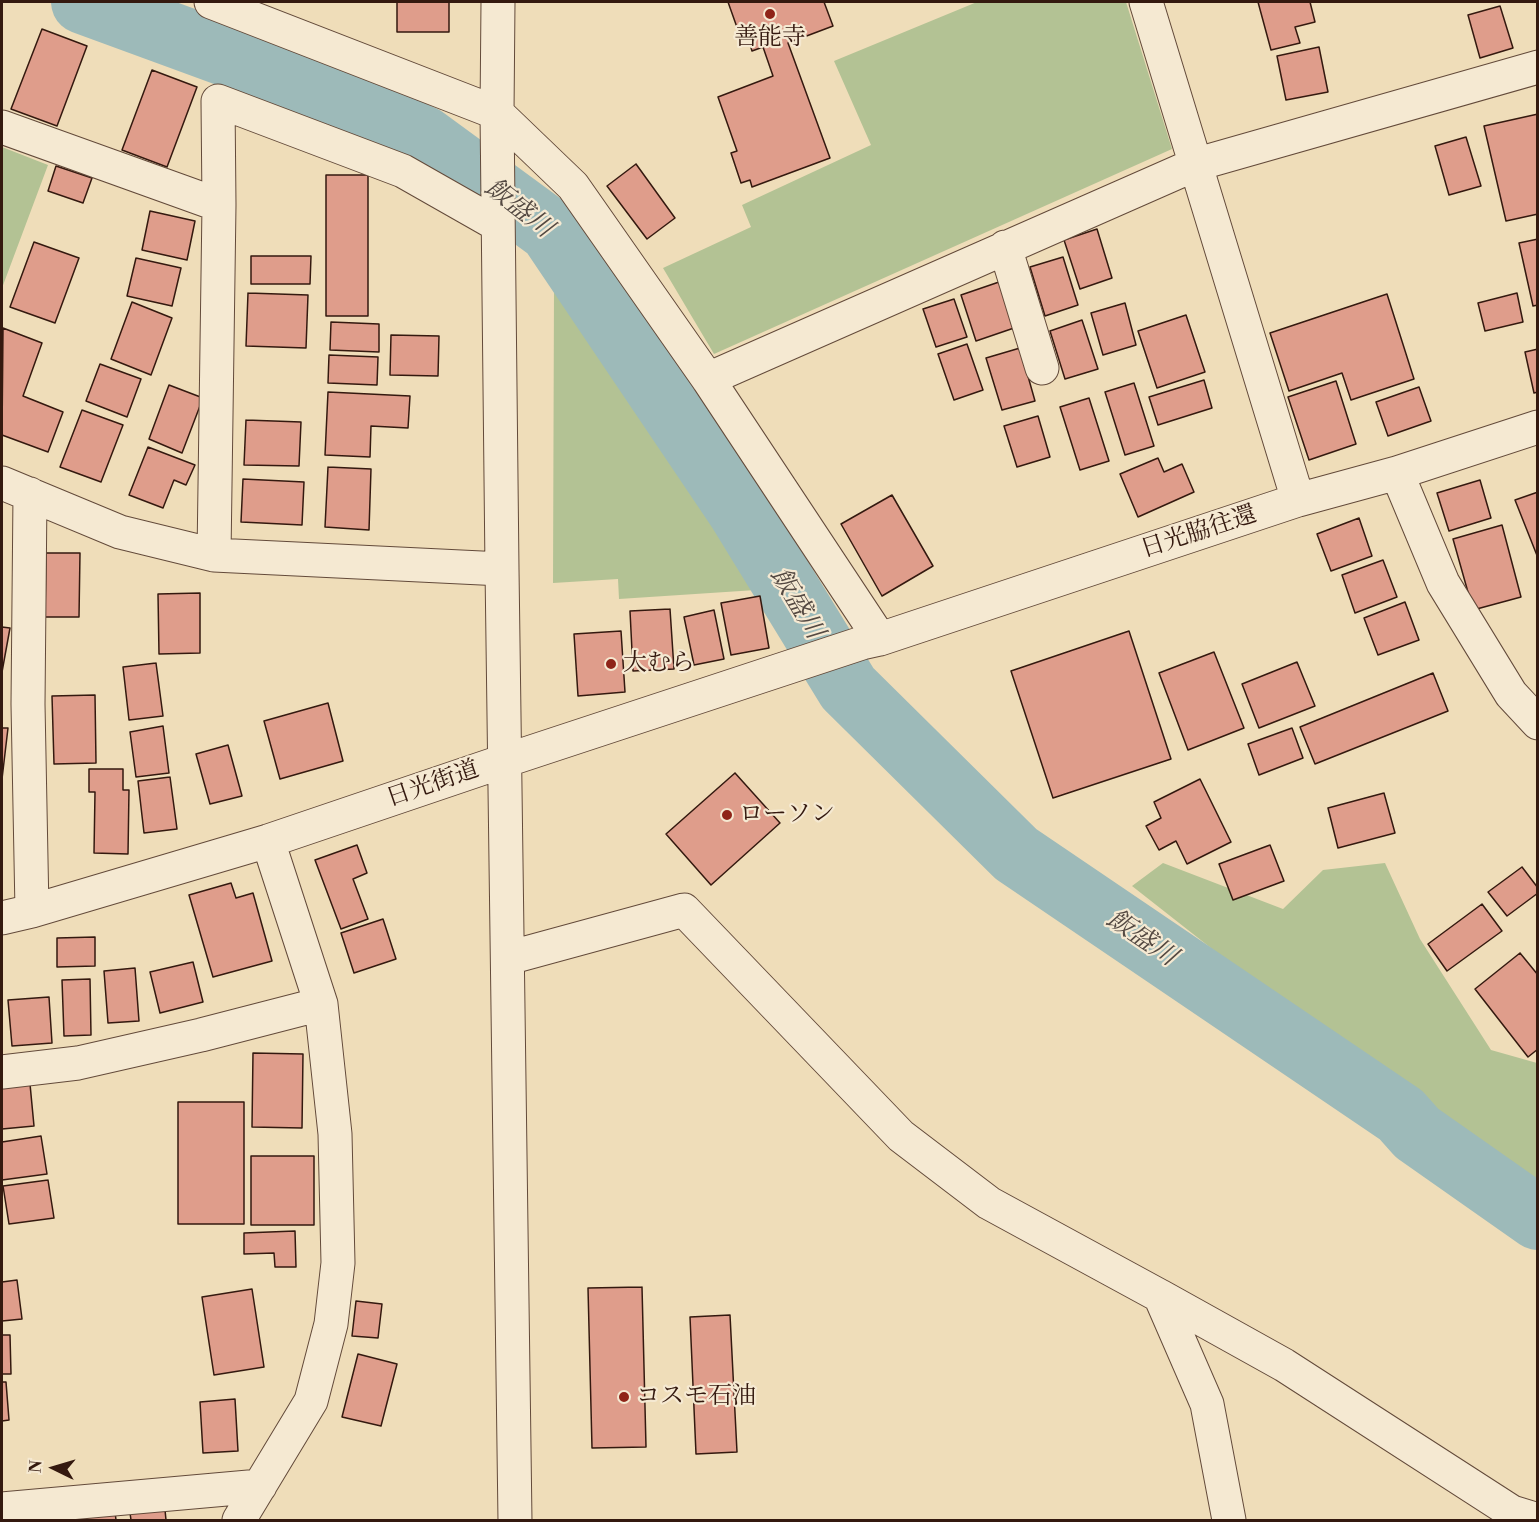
<!DOCTYPE html>
<html>
<head>
<meta charset="utf-8">
<style>
  body { margin:0 }
  #map { position:relative; width:1539px; height:1522px; overflow:hidden; background:#efddb9; font-family:"Libre Bodoni",serif }
  canvas { display:block }
  .frame { position:absolute; inset:0; border:3px solid #34190f; pointer-events:none }
  .north { position:absolute; left:24px; top:1438px; width:60px; height:60px; -webkit-text-stroke:4px #f5e9d2; paint-order:stroke; rotate:275deg; font-size:16px; font-weight:700; line-height:24px; text-align:center; color:#34190f }
  .north::after { content:''; display:block; margin:auto; width:21px; height:27px; background:#34190f; clip-path:polygon(50% 0,100% 100%,50% 72%,0 100%) }
</style>
</head>
<body>
<div id="map">
<canvas width="1539" height="1522"></canvas>
<div class="frame"></div>
<div class="north">N</div>
</div>
<script>
const context = document.querySelector('canvas').getContext('2d');
context.lineJoin = 'round';
function paint(path, color) { context.fillStyle = color; context.fill(path, 'evenodd'); }
const poly = rows => new Path2D(rows.map(r => 'M' + r).join(''));
function strokePath(path, color, width, dash) { context.strokeStyle = color; context.lineWidth = width; context.lineCap = dash ? 'butt' : 'round'; context.setLineDash(dash || []); context.stroke(path); }
function label(font, color, halo, rows, align = 'center') {
  context.font = font + ' "Libre Bodoni","Noto Serif JP",serif'; context.lineWidth = 4.5; context.setLineDash([]); context.textBaseline = 'middle'; context.strokeStyle = halo; context.fillStyle = color; for (const [text, x, y, turn = 0] of rows) {
    context.save(); context.translate(x, y); context.rotate((+turn || 0) * Math.PI / 180); context.textAlign = isNaN(turn) ? turn : align; if (halo) context.strokeText(text, 0, 0); context.fillText(text, 0, 0); context.restore();
  }
}
paint(poly([
  [977,2,1126,2,1172,149,714,354,663,268,751,227,742,205,871,145,834,61],
  [2,147,48,165,2,288],
  [554,288,756,590,619,599,618,579,553,583],
  [1163,863,1283,909,1323,870,1385,863,1420,939,1491,1050,1537,1063,1537,1199,1482,1161,1132,886]
]), '#b3c294');
strokePath(poly([
  [83,2,315,87,424,138,551,231,739,510,848,688,1016,854,1401,1115,1417,1133,1538,1218]
]), '#9dbab9', 64);
const building = poly([
  [397,2,449,2,449,32,397,32,397,2],
  [728,2,824,2,833,26,788,43,830,158,752,187,750,180,741,183,731,153,737,151,718,97,773,76,763,47,752,51,746,31,739,33,728,2],
  [1258,2,1310,2,1315,22,1295,27,1300,43,1271,50,1258,2],
  [1500,6,1513,48,1480,58,1468,15,1500,6],
  [42,29,87,46,57,126,11,109,42,29],
  [1319,47,1328,92,1286,100,1277,56,1319,47],
  [152,70,197,87,167,167,122,150,152,70],
  [1538,114,1538,214,1506,221,1484,126,1538,114],
  [1466,137,1481,186,1449,195,1435,146,1466,137],
  [636,164,675,218,647,239,607,186,636,164],
  [56,166,92,178,83,203,48,191,56,166],
  [326,175,368,175,368,316,326,316,326,175],
  [150,211,195,221,187,260,142,250,150,211],
  [1097,229,1112,278,1080,289,1064,240,1097,229],
  [1538,239,1538,305,1533,306,1519,243,1538,239],
  [34,242,79,258,55,323,10,307,34,242],
  [251,256,311,256,310,284,251,284,251,256],
  [1063,257,1078,305,1045,316,1030,267,1063,257],
  [136,258,181,268,172,306,127,296,136,258],
  [999,282,1014,328,976,341,961,295,999,282],
  [248,293,308,295,306,348,246,346,248,293],
  [1517,293,1523,322,1485,331,1478,303,1517,293],
  [1387,294,1414,379,1351,400,1342,373,1289,391,1270,333,1387,294],
  [954,299,967,337,936,347,923,309,954,299],
  [132,302,172,318,151,375,111,359,132,302],
  [1125,303,1136,345,1103,355,1091,313,1125,303],
  [1186,315,1205,372,1157,388,1138,331,1186,315],
  [1082,320,1098,369,1065,379,1050,331,1082,320],
  [331,322,379,324,379,352,330,350,331,322],
  [3,328,42,343,23,396,63,412,48,452,2,435,3,328],
  [391,335,439,336,438,376,390,375,391,335],
  [967,344,983,390,954,400,938,354,967,344],
  [1020,348,1035,401,1002,410,986,358,1020,348],
  [1538,349,1538,392,1534,393,1525,352,1538,349],
  [329,355,378,357,377,385,328,383,329,355],
  [100,364,141,379,127,417,86,401,100,364],
  [1204,380,1212,408,1158,425,1149,397,1204,380],
  [1336,381,1356,444,1309,460,1288,397,1336,381],
  [1134,383,1154,446,1125,455,1105,392,1134,383],
  [169,385,203,398,182,453,149,439,169,385],
  [1419,387,1431,421,1388,436,1376,402,1419,387],
  [328,392,410,396,408,428,371,426,370,457,325,455,328,392],
  [1089,398,1109,461,1080,470,1060,407,1089,398],
  [82,410,123,425,101,482,60,467,82,410],
  [1038,416,1050,457,1017,467,1004,426,1038,416],
  [246,420,301,422,299,466,244,465,246,420],
  [148,447,195,465,186,485,174,480,163,508,129,495,148,447],
  [1158,458,1164,472,1182,464,1194,492,1138,517,1120,474,1158,458],
  [328,467,371,469,369,530,325,527,328,467],
  [243,479,304,482,302,525,241,522,243,479],
  [1480,480,1491,518,1449,531,1437,493,1480,480],
  [1538,492,1538,558,1515,500,1538,492],
  [892,495,933,566,882,596,841,524,892,495],
  [1359,518,1372,556,1331,571,1317,534,1359,518],
  [1502,525,1521,597,1473,610,1453,539,1502,525],
  [46,553,80,553,79,617,45,617,46,553],
  [1383,560,1397,597,1355,613,1342,575,1383,560],
  [200,593,200,653,159,654,158,594,200,593],
  [760,596,769,648,731,655,721,603,760,596],
  [1405,602,1419,640,1378,655,1364,618,1405,602],
  [670,609,674,669,633,671,630,611,670,609],
  [714,610,724,659,694,665,684,617,714,610],
  [2,627,10,628,2,672,2,627],
  [621,631,625,692,578,696,574,634,621,631],
  [1129,631,1171,759,1053,798,1011,671,1129,631],
  [1214,652,1244,728,1188,750,1159,673,1214,652],
  [1297,662,1315,706,1259,728,1242,684,1297,662],
  [156,663,163,716,129,720,123,667,156,663],
  [1433,673,1448,711,1315,764,1300,727,1433,673],
  [95,695,96,763,54,764,52,696,95,695],
  [328,703,343,761,280,779,264,721,328,703],
  [163,726,169,773,136,777,130,732,163,726],
  [2,728,8,728,2,779,2,728],
  [1292,728,1303,758,1259,775,1248,744,1292,728],
  [228,745,242,796,210,804,196,754,228,745],
  [89,769,123,769,123,790,129,790,128,854,94,853,95,792,89,792,89,769],
  [735,773,780,823,711,885,666,834,735,773],
  [170,777,177,829,144,833,138,781,170,777],
  [1200,779,1231,842,1187,864,1176,841,1159,850,1146,826,1161,818,1154,802,1200,779],
  [1384,793,1395,833,1338,848,1328,808,1384,793],
  [357,845,367,873,353,879,368,919,341,929,315,860,357,845],
  [1270,845,1284,881,1233,900,1219,864,1270,845],
  [1522,867,1538,888,1538,893,1507,916,1488,892,1522,867],
  [231,883,236,898,253,893,272,961,213,977,189,895,231,883],
  [1482,904,1502,931,1447,971,1428,944,1482,904],
  [383,919,396,959,354,973,341,933,383,919],
  [95,937,95,966,57,967,57,938,95,937],
  [1520,953,1538,975,1538,1049,1528,1057,1475,989,1520,953],
  [193,962,203,1002,160,1013,150,972,193,962],
  [135,968,139,1021,108,1023,104,971,135,968],
  [90,979,91,1035,64,1036,62,980,90,979],
  [49,997,52,1043,12,1046,8,1000,49,997],
  [253,1053,303,1054,302,1128,252,1127,253,1053],
  [30,1084,34,1126,2,1129,2,1087,30,1084],
  [178,1102,244,1102,244,1224,178,1224,178,1102],
  [41,1136,47,1174,2,1180,2,1142,41,1136],
  [251,1156,314,1156,314,1225,251,1225,251,1156],
  [48,1180,54,1218,9,1224,3,1186,48,1180],
  [295,1231,296,1267,275,1267,274,1253,244,1254,244,1233,295,1231],
  [17,1280,22,1319,2,1321,2,1282,17,1280],
  [642,1287,646,1447,592,1448,588,1288,642,1287],
  [252,1289,264,1367,214,1375,202,1297,252,1289],
  [356,1301,382,1304,378,1338,352,1336,356,1301],
  [730,1315,737,1452,696,1454,690,1317,730,1315],
  [2,1335,10,1335,11,1374,2,1374,2,1335],
  [358,1354,397,1364,381,1426,342,1417,358,1354],
  [2,1382,6,1382,9,1420,2,1421,2,1382],
  [235,1399,238,1451,203,1453,200,1402,235,1399],
  [165,1510,166,1520,131,1520,130,1513,165,1510],
  [115,1512,116,1520,80,1520,80,1515,115,1512]
]);
paint(building, '#df9d8b');
strokePath(building, '#34190f', 1.5);
const minor = poly([
  [211,2,497,113,573,186,708,379,880,639],
  [498,2,497,113,502,569,515,1520],
  [1146,2,1298,500],
  [2,127,219,205],
  [1005,247,1042,368],
  [708,379,1194,165,1538,67],
  [1397,473,1443,583,1511,694,1538,723],
  [2,483,120,532,214,555,502,569],
  [30,494,28,704,32,911],
  [214,555,219,205,218,101,403,171,498,225],
  [2,918,32,911,268,841,504,761,862,643,880,639,1298,500,1397,473,1538,427],
  [508,958,684,910,901,1136,989,1203,1160,1296,1207,1404,1229,1520],
  [2,1072,78,1063,201,1035,321,1004],
  [1160,1296,1284,1365,1512,1512,1538,1520],
  [2,1509,260,1486],
  [239,1520,311,1401,331,1324,338,1263,335,1134,321,1004,268,841]
]);
strokePath(minor, '#634a3a', 35);
strokePath(minor, '#f5e9d2', 33);
for (const [x, y, r, color] of [
  [770,14,6,"#8f2418"],
  [611,664,6,"#8f2418"],
  [727,815,6,"#8f2418"],
  [624,1397,6,"#8f2418"]
]) { const dot = new Path2D(); dot.arc(x, y, r, 0, 2 * Math.PI); context.fillStyle = color; context.fill(dot); strokePath(dot, '#f5e9d2', 2); }
label('24px', '#34190f', '#f5e9d2', [
  ["善能寺",770,38,"center"],
  ["大むら",623,664],
  ["ローソン",739,815],
  ["コスモ石油",636,1397]
], 'left');
label('24px', '#34190f', '#f5e9d2', [
  ["日光脇往還",1199,533,-18],
  ["日光街道",433,785,-19]
]);
label('italic 26px', '#544942', '#f5e9d2', [
  ["飯盛川",518,209,38],
  ["飯盛川",796,604,59],
  ["飯盛川",1141,939,34]
]);
</script>
</body>
</html>
